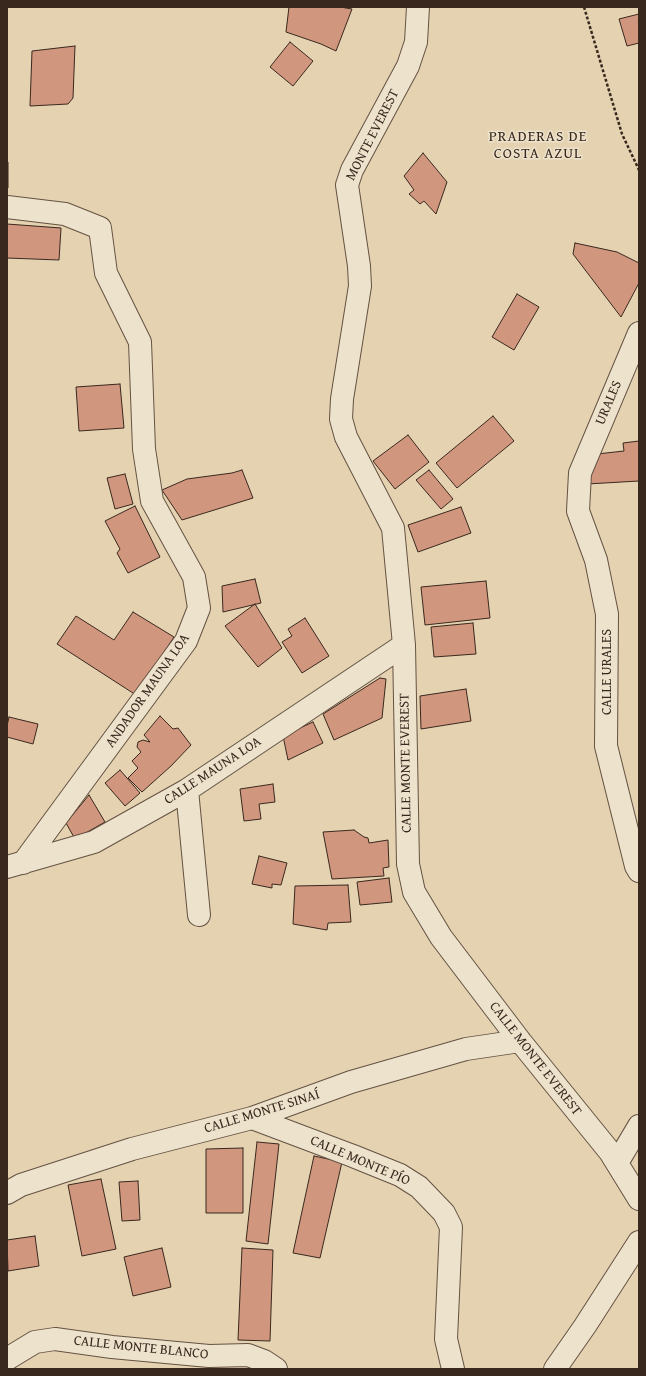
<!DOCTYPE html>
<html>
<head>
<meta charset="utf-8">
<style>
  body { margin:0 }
  #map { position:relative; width:646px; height:1376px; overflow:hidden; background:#e4d2b1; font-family:"Gentium Book Plus",serif }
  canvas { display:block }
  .frame { position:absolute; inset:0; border:8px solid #39281e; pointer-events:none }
</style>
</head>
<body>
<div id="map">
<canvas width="646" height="1376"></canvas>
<div class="frame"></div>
</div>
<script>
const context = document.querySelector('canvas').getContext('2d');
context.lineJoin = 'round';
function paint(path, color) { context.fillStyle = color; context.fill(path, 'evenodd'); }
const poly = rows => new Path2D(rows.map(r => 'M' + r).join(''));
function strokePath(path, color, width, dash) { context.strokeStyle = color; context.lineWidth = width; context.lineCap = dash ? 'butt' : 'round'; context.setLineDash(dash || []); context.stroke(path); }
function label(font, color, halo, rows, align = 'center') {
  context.font = font + ' "Gentium Book Plus",serif'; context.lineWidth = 3; context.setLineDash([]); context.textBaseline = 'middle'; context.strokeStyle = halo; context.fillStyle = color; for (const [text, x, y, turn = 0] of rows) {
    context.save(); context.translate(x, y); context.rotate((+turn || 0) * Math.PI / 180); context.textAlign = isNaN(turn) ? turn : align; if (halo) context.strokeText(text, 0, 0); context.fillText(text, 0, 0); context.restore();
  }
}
const building = poly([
  [289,7,340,7,352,9,336,51,321,44,286,32,289,7],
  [639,14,639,43,627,46,619,19,639,14],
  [290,42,313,61,293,86,270,67,290,42],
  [75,46,73,98,68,104,30,106,32,51,75,46],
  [423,153,447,182,436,214,424,201,420,204,409,194,414,190,404,176,423,153],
  [7,162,8,162,8,188,7,188,7,162],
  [7,224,61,228,59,260,7,258,7,224],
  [575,243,617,252,639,263,639,283,621,317,573,254,575,243],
  [517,294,539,307,514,350,492,337,517,294],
  [120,384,124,428,79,431,76,387,120,384],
  [493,416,514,441,457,488,436,463,493,416],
  [408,435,429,462,395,489,373,461,408,435],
  [639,441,639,481,587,484,597,454,624,451,623,443,639,441],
  [242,470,253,498,182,520,162,490,187,479,232,473,242,470],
  [429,470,453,499,441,509,416,480,429,470],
  [125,474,133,504,115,509,107,478,125,474],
  [135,506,160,557,128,573,117,553,120,549,105,521,135,506],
  [461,507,471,533,418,552,408,525,461,507],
  [255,579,261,603,223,612,222,586,255,579],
  [486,581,490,618,425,625,421,587,486,581],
  [255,604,282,648,258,667,225,626,255,604],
  [133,612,174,637,136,695,57,644,76,616,114,640,133,612],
  [305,618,329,656,302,673,282,642,292,636,288,629,305,618],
  [473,623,476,654,434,657,431,627,473,623],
  [380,678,386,679,382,718,334,740,323,714,380,678],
  [466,689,471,721,421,729,420,696,466,689],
  [160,716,173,729,178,728,191,745,171,766,142,792,128,778,138,768,132,761,141,752,137,747,138,742,143,740,150,742,144,735,160,716],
  [9,717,38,724,33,744,7,737,7,726,9,717],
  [313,722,323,743,288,760,283,736,313,722],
  [120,770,140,793,125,806,105,783,120,770],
  [273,784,275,802,259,804,261,819,244,821,240,789,273,784],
  [89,795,105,822,75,839,66,823,89,795],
  [354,830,364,837,368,838,369,843,388,840,389,867,383,868,384,876,332,879,323,832,354,830],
  [259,856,287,863,281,885,272,884,272,888,252,884,259,856],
  [389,878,392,902,360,905,357,882,389,878],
  [348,885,351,922,328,923,327,930,293,924,295,886,348,885],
  [257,1142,279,1144,268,1244,246,1241,257,1142],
  [243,1148,243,1213,206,1213,206,1149,243,1148],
  [314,1156,342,1162,320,1258,293,1253,314,1156],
  [101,1179,116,1249,82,1256,68,1185,101,1179],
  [138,1181,140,1220,122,1221,119,1182,138,1181],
  [35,1236,39,1266,8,1271,7,1240,35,1236],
  [162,1248,171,1287,133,1296,124,1257,162,1248],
  [242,1248,273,1250,270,1341,238,1340,242,1248]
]);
paint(building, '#d1967e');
strokePath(building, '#39281e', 1);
const minor = poly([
  [418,7,416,42,408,66,352,170,347,185,359,266,360,286,342,399,341,419,346,437,393,528,404,645,408,864,414,892,441,937,520,1041,610,1152,639,1199],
  [7,207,65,214,100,228,106,273,140,342,144,449,152,501,194,577,199,608,186,641,23,863],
  [639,333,580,473,578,511,596,560,607,614,606,746,636,866,639,871],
  [187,790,199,915],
  [7,867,94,842,187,790,404,645],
  [252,1118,353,1156,400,1175,419,1187,444,1213,451,1227,446,1339,453,1369],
  [617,1163,639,1126],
  [7,1193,21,1185,132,1149,252,1118,351,1082,466,1049,520,1041],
  [7,1359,35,1342,55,1339,112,1347,209,1356,248,1355,264,1361,276,1369],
  [555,1369,585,1326,639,1242]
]);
strokePath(minor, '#645243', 24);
strokePath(poly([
  [584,7,622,134,639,170]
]), '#39281e', 2.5, [3, 2]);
strokePath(minor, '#ede2cc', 22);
label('14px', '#39281e', '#ede2cc', [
  ["MONTE EVEREST",373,135,-63],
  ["URALES",609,403,-67],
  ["CALLE URALES",607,672,-90],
  ["ANDADOR MAUNA LOA",148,691,-55],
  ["CALLE MONTE EVEREST",406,763,-91],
  ["CALLE MAUNA LOA",213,771,-33],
  ["CALLE MONTE EVEREST",535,1059,52],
  ["CALLE MONTE SINAÍ",262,1112,-17],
  ["CALLE MONTE PÍO",360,1161,23],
  ["CALLE MONTE BLANCO",141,1348,6]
]);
context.letterSpacing = '1px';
label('15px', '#39281e', '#ede2cc', [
  ["PRADERAS DE",538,137],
  ["COSTA AZUL",538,154]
]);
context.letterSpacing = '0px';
</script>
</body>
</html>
